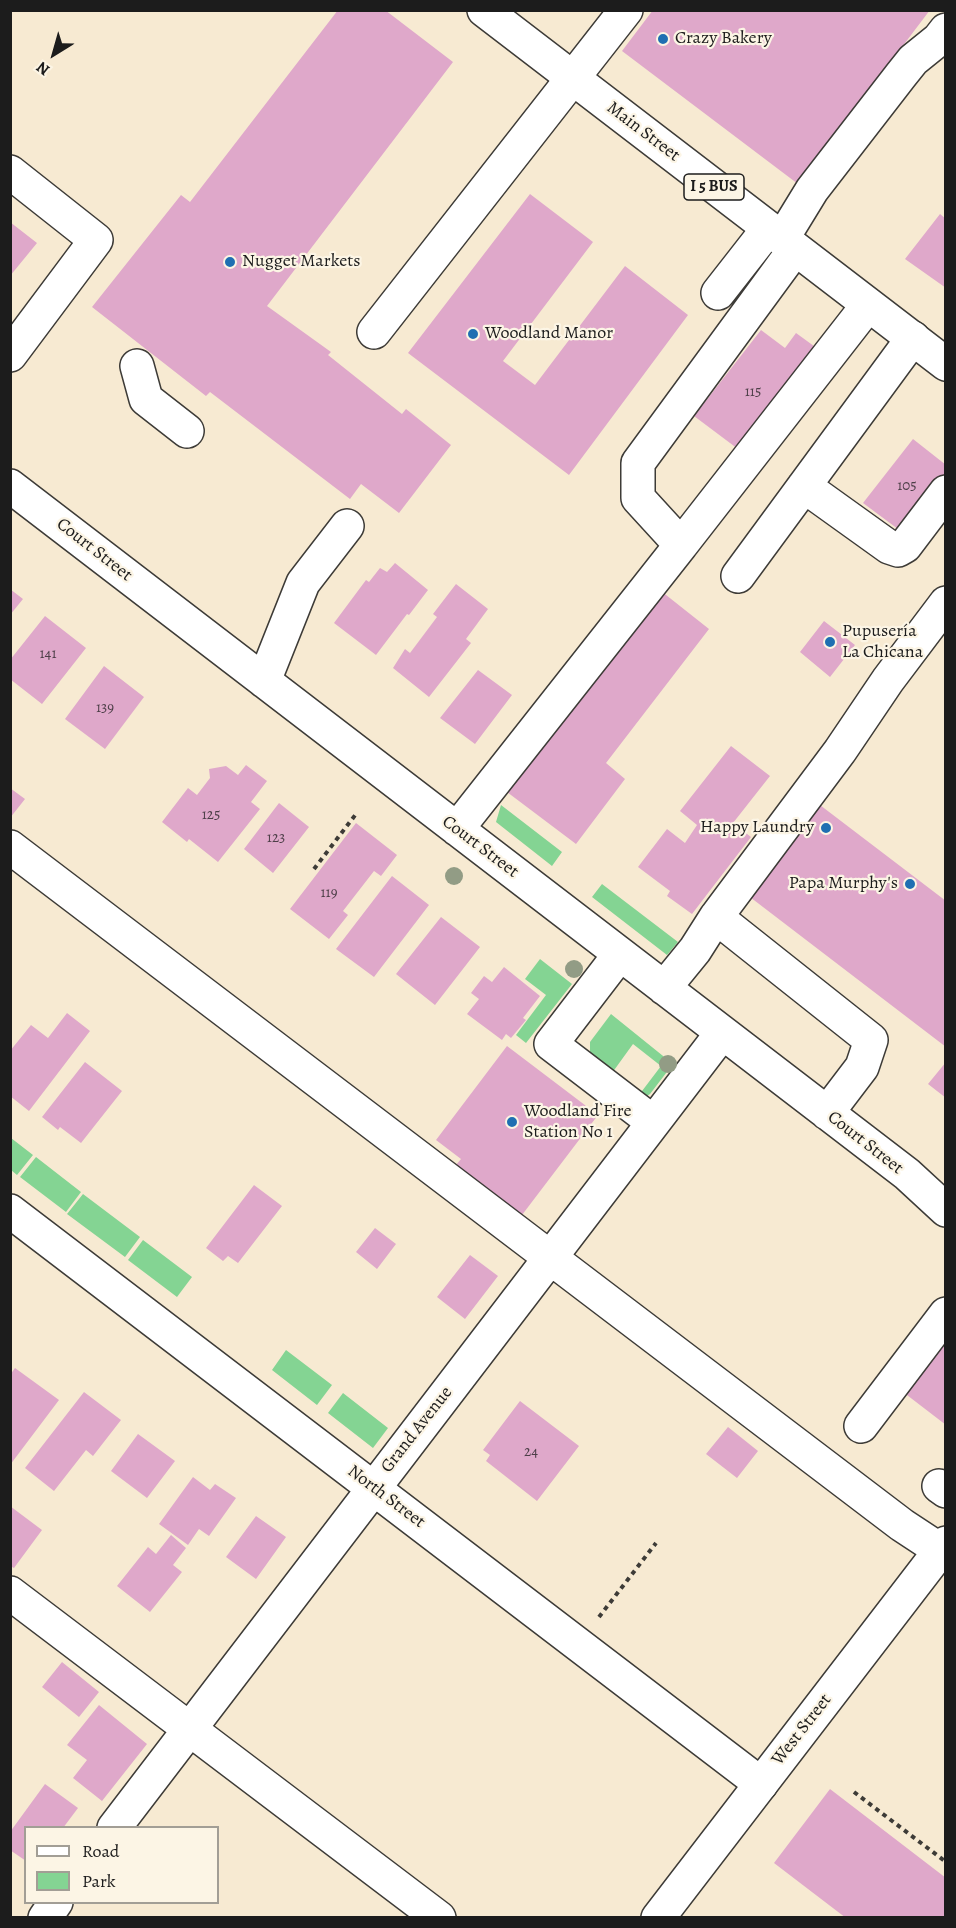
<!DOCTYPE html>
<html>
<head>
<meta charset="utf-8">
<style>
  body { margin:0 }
  #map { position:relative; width:956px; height:1928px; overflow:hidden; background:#f7ead2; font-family:Alegreya,serif }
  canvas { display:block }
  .frame { position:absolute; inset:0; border:12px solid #1c1c1c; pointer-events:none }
  .legend { position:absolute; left:24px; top:1826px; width:195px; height:78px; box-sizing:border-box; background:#fcf5e5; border:2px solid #a29e95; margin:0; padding:8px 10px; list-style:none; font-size:18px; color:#1c1c1c }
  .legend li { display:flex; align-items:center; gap:12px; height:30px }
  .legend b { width:30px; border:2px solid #a29e95 }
  .north { position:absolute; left:24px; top:24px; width:60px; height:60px; -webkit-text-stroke:4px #fcf5e5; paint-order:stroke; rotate:217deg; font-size:16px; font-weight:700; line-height:24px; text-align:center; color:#1c1c1c }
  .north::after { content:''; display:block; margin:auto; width:21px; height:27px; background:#1c1c1c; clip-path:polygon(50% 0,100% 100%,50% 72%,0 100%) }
</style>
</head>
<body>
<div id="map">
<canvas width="956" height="1928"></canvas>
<div class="frame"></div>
<ul class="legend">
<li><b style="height:8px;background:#fff"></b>Road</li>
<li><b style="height:16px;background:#84d493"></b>Park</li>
</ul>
<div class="north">N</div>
</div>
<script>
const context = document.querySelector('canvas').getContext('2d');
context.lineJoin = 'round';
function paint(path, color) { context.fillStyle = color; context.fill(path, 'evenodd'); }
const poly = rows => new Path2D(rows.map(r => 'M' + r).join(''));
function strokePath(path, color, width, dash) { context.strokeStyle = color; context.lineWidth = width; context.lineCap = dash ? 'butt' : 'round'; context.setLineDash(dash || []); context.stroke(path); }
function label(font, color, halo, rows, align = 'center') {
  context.font = font + ' Alegreya,serif'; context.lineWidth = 4.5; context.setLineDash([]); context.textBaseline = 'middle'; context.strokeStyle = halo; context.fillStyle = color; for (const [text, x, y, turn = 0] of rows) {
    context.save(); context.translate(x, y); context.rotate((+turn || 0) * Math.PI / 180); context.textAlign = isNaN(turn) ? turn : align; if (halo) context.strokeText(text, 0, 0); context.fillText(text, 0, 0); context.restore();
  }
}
paint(poly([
  [501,805,562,852,552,866,496,822],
  [602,884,678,942,667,955,592,897],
  [540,959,572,984,526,1043,516,1035,546,995,525,979],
  [611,1014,673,1064,650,1094,644,1098,639,1095,661,1066,633,1044,612,1073,590,1053,590,1042],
  [11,1138,33,1155,17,1175,11,1170],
  [36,1157,81,1192,66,1212,20,1177],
  [83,1194,140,1237,125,1257,67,1214],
  [143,1240,192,1277,177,1297,128,1260],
  [286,1350,332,1385,317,1405,272,1370],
  [343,1393,388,1428,373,1448,328,1413]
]), '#84d493');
paint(poly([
  [338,10,385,10,453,62,267,306,331,352,328,355,402,414,406,409,451,445,399,513,361,484,350,499,210,392,206,396,92,307,181,195,190,202],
  [653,10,930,10,798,184,622,51],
  [530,194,593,242,503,361,535,385,625,266,688,315,569,475,408,353],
  [940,214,946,219,946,288,905,259],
  [10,222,37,243,10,276],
  [761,330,785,348,796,333,818,349,746,455,694,416],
  [913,439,946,465,946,476,902,532,863,503],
  [395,563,428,590,409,615,407,614,376,655,334,623,366,580,369,582,380,568,387,572],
  [456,584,488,609,466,639,471,643,429,697,393,668,405,649,410,653,437,617,433,614],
  [10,589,23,599,10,615],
  [661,591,709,629,606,763,625,779,576,844,507,792],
  [45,616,86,648,42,704,10,679,10,660],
  [824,621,855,645,830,677,800,652],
  [104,666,144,697,105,749,65,719],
  [478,670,512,695,475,744,440,718],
  [731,746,770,776,733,823,751,837,692,914,667,896,670,891,638,867,667,829,685,843,697,825,680,811],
  [246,765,267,781,251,802,260,809,218,862,189,839,187,842,162,822,188,788,197,795,210,778,209,769,226,766,238,775],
  [10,788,25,799,10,818],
  [816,802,946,901,946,1047,746,894],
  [279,803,309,827,273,873,244,849],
  [356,823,397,855,381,876,374,871,343,911,348,915,329,939,290,909],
  [392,876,429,905,374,977,336,949],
  [441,917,480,947,435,1005,396,974],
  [504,967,540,996,523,1018,526,1020,511,1038,506,1034,502,1040,467,1014,479,999,471,993,484,976,492,982],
  [67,1013,90,1031,29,1111,10,1096,10,1051,31,1025,48,1038],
  [507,1046,598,1115,522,1215,456,1165,461,1159,436,1140],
  [85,1062,122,1091,81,1143,60,1127,58,1130,42,1117],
  [946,1062,946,1098,928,1084],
  [254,1185,282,1206,238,1263,228,1256,223,1261,206,1248],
  [375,1228,396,1244,377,1269,356,1252],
  [470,1255,498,1276,465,1319,437,1297],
  [946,1337,946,1425,903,1392],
  [15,1368,59,1400,10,1465,10,1375],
  [84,1392,121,1420,93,1456,86,1450,54,1491,25,1468],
  [520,1401,579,1446,537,1501,486,1461,490,1455,483,1450],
  [728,1427,758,1451,737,1478,706,1454],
  [138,1434,175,1461,147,1498,111,1471],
  [193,1477,210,1490,215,1484,236,1498,209,1536,199,1529,188,1545,159,1524],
  [10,1506,42,1530,14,1568,10,1566],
  [256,1516,286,1537,256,1579,226,1557],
  [171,1535,186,1548,173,1565,182,1572,150,1612,117,1586,148,1547,156,1554],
  [62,1662,99,1692,79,1717,42,1687],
  [99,1705,147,1744,102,1801,73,1778,87,1760,67,1745],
  [45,1784,78,1808,63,1828,26,1828,26,1861,10,1850,10,1832],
  [830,1789,946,1878,946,1918,846,1918,774,1863]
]), '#dfa8ca');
const minor = poly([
  [10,172,96,240,10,355],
  [782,239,812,190,901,75,913,60,939,39,946,30],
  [718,293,768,229],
  [374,332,626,10],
  [137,366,146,399,187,431],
  [10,486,907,1174,946,1210],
  [804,486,889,547,898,550,905,546,946,492],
  [681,545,868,305],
  [738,576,913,338],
  [264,681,303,583,347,526],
  [457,829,681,545,638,498,638,463,795,249],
  [10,847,902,1525,940,1550],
  [716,917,840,751,888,680,946,603],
  [620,954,551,1044,653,1122],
  [664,988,695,950,716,917,871,1040,862,1067,827,1113],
  [10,1211,761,1784],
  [861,1426,946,1314],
  [939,1486,946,1491],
  [10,1593,439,1918],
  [114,1828,722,1033],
  [45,1918,56,1902]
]);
const major = poly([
  [484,10,946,364],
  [658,1918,946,1543]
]);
strokePath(minor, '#3d3b37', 36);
strokePath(major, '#3d3b37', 36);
strokePath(poly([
  [314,869,356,814],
  [599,1617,656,1543],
  [854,1792,946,1862]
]), '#3d3b37', 4, [4.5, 4.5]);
strokePath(minor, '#fff', 33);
strokePath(major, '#fff', 33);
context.fillStyle = '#929c85';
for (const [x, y] of [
  [454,876],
  [574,969],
  [668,1064]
]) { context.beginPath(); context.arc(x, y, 9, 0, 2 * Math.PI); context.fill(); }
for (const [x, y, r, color] of [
  [663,39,6,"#1f6fb2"],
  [230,262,6,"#1f6fb2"],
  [473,334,6,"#1f6fb2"],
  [830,642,6,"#1f6fb2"],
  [826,828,6,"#1f6fb2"],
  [910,884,6,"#1f6fb2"],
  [512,1122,6,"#1f6fb2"]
]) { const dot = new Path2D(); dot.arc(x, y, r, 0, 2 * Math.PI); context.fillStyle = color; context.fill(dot); strokePath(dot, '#fcf5e5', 2); }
label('15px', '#4d3f48', null, [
  ["115",753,392],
  ["105",907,486],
  ["141",48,654],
  ["139",105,708],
  ["125",211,815],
  ["123",276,838],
  ["119",329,893],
  ["24",531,1452]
]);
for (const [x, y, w] of [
  [714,187,60]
]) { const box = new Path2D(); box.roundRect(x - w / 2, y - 13, w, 26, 4.5); context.fillStyle = '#fcf5e5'; context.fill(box); strokePath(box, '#1c1c1c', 1.5); }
label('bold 16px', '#1c1c1c', null, [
  ["I 5 BUS",714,187]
]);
label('18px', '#1c1c1c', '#fcf5e5', [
  ["Crazy Bakery",675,39],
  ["Nugget Markets",242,262],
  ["Woodland Manor",485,334],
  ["Pupusería",842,632],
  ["La Chicana",842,653],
  ["Happy Laundry",814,828,"right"],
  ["Papa Murphy's",898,884,"right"],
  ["Woodland Fire",524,1112],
  ["Station No 1",524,1133]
], 'left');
label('18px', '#1c1c1c', '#fcf5e5', [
  ["Main Street",643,132,37],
  ["Court Street",94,550,38],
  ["Court Street",480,847,37],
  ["Court Street",865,1143,38],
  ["Grand Avenue",417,1430,-52],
  ["North Street",386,1497,37],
  ["West Street",802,1730,-52]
]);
</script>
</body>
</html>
